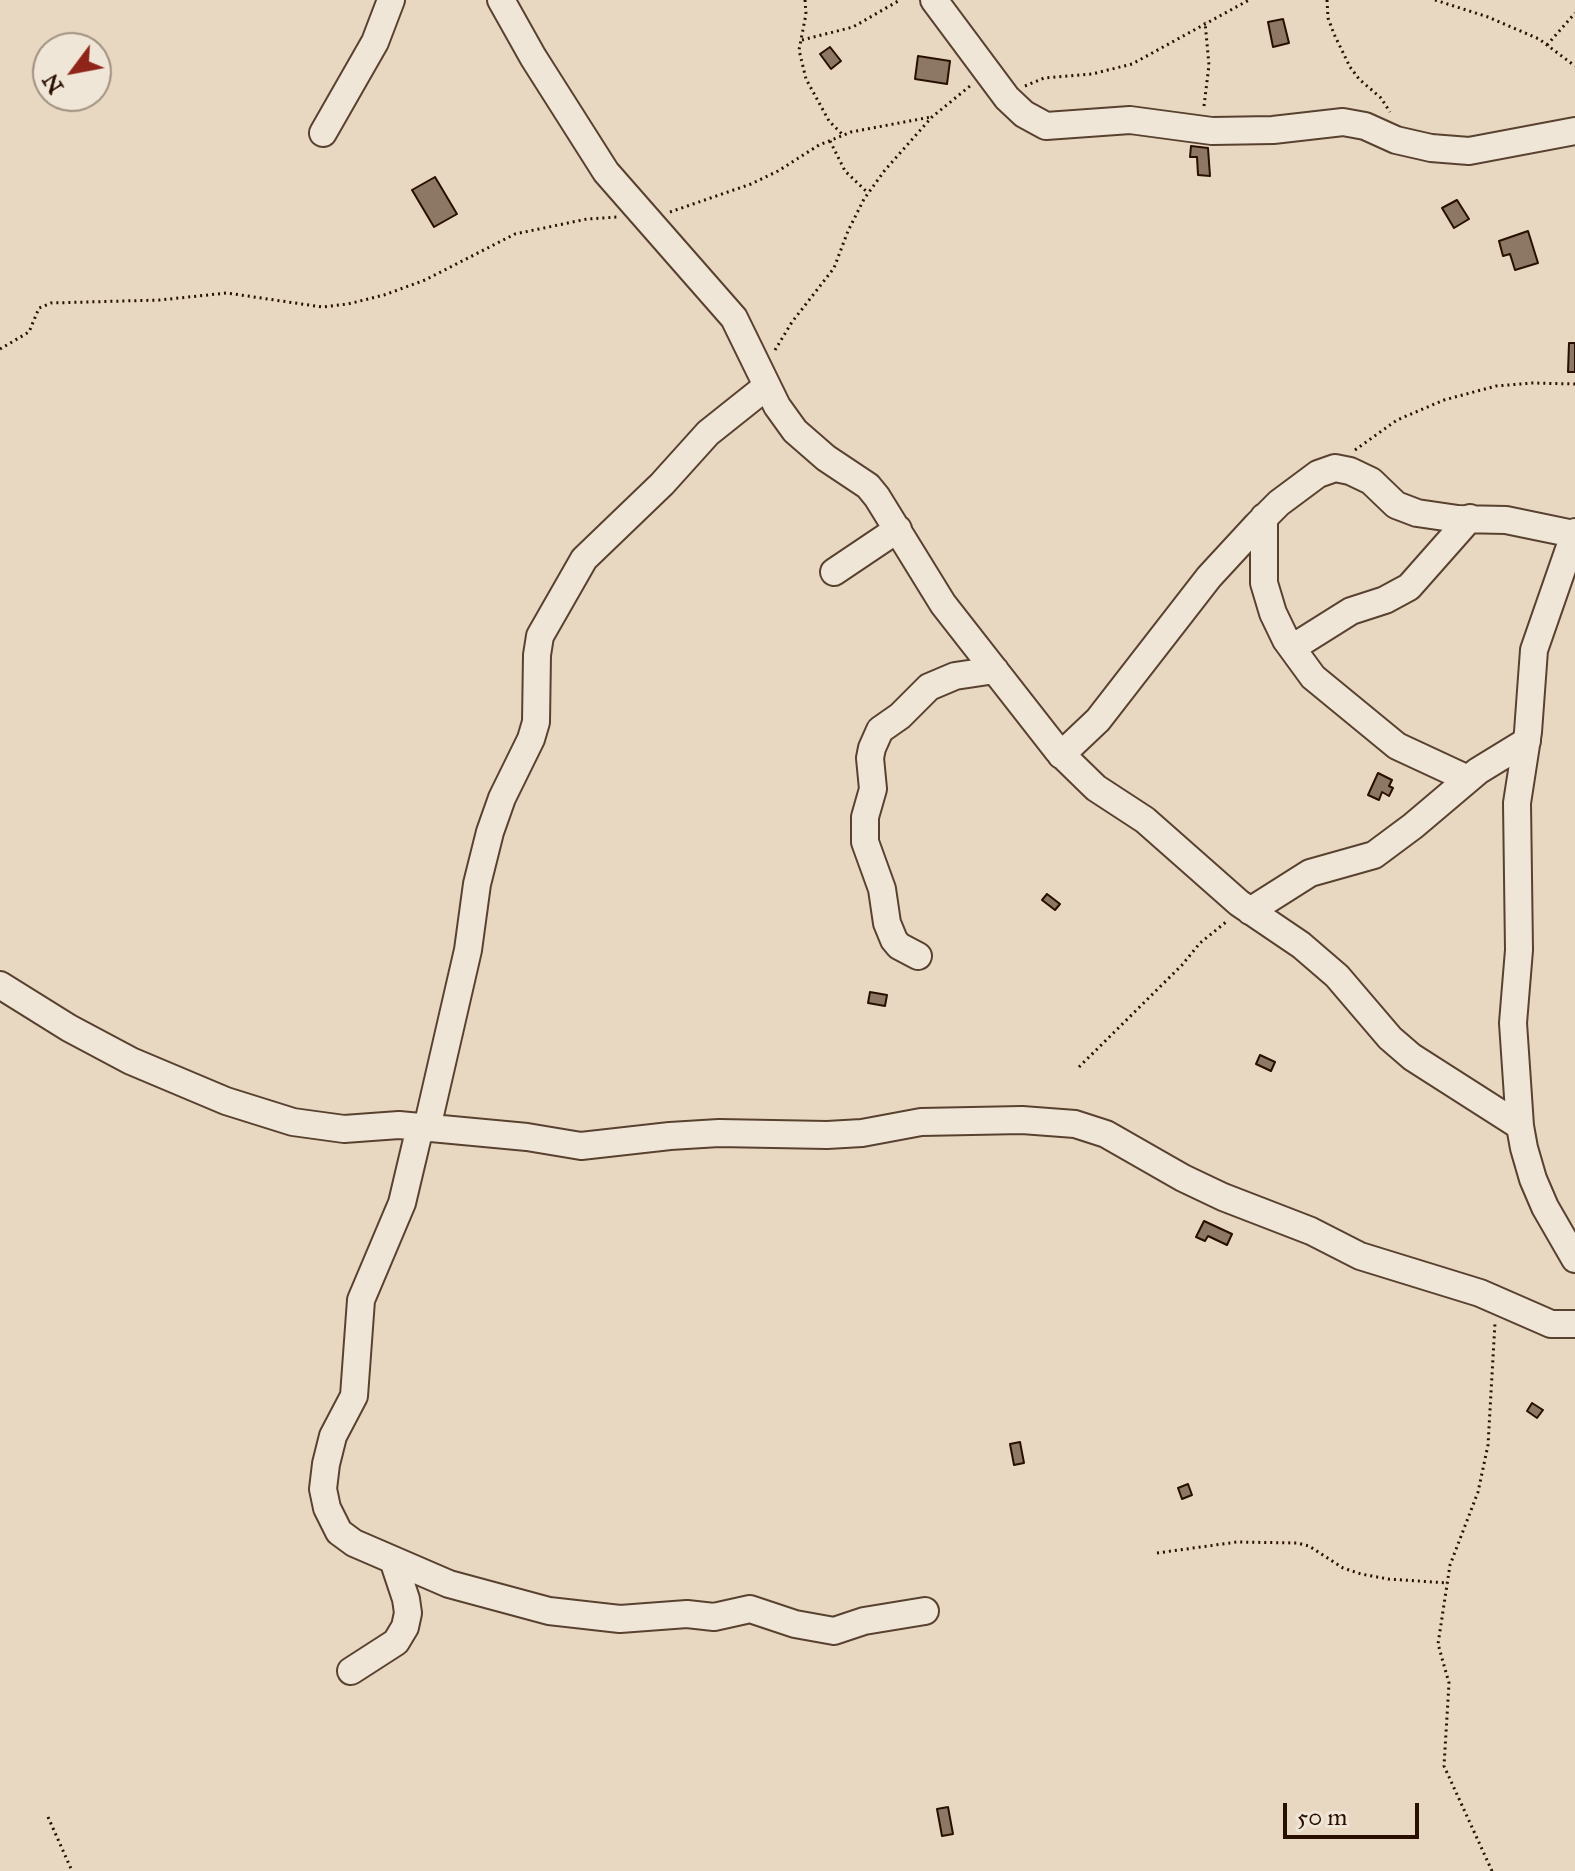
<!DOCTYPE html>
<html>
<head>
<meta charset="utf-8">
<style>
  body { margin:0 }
  #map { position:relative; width:1575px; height:1871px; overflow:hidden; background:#e8d8c1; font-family:"IM FELL Great Primer",serif }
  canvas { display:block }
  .north { position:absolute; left:32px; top:32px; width:80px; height:80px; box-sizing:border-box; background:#f0e6d7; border:2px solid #a09081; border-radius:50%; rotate:238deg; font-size:22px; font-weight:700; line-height:32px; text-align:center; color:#290f00 }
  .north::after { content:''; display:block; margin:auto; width:28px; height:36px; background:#8f2418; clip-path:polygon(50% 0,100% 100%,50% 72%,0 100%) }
  .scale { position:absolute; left:1283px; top:1803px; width:136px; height:36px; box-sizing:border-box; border:4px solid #290f00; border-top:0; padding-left:10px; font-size:24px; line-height:28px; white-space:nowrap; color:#290f00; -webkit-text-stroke:6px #f0e6d7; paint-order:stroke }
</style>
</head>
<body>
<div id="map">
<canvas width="1575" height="1871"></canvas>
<div class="north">N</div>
<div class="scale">50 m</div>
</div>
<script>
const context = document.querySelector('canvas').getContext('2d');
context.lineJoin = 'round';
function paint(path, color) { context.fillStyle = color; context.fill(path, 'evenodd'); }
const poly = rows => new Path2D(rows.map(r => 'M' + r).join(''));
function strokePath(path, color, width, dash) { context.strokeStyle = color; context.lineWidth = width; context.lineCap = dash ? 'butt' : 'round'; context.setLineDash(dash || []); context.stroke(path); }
const building = poly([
  [1283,19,1289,43,1273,47,1268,22,1283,19],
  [830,47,841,61,831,69,820,54,830,47],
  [918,56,950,61,947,84,915,79,918,56],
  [1191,146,1208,148,1210,176,1198,175,1197,157,1190,157,1191,146],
  [435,177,457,214,434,227,412,190,435,177],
  [1457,200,1469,219,1454,228,1442,208,1457,200],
  [1528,231,1538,263,1515,270,1510,254,1503,256,1499,241,1528,231],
  [1569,343,1575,343,1575,372,1568,372,1569,343],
  [1378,773,1392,780,1389,786,1393,788,1389,796,1382,792,1379,800,1368,795,1378,773],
  [1047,894,1060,904,1055,910,1042,900,1047,894],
  [870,992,887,995,885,1006,868,1003,870,992],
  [1260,1055,1275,1062,1271,1071,1256,1064,1260,1055],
  [1204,1221,1232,1234,1227,1245,1208,1236,1205,1241,1196,1237,1204,1221],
  [1532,1403,1543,1410,1537,1418,1527,1411,1532,1403],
  [1020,1442,1024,1463,1014,1465,1010,1444,1020,1442],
  [1188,1484,1192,1495,1182,1499,1178,1488,1188,1484],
  [948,1807,953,1834,942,1836,937,1809,948,1807]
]);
paint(building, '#8c7864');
strokePath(building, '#290f00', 2);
const minor = poly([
  [501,0,533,57,606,172,734,318,777,406,795,431,826,458,868,486,877,497,943,604,1058,751,1096,788,1145,820,1239,903,1301,945,1337,976,1390,1038,1412,1057,1520,1126],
  [934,0,1007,98,1024,114,1046,126,1130,120,1212,131,1273,130,1343,122,1365,126,1396,140,1431,148,1469,151,1575,131],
  [323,133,375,42,391,0],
  [1264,517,1264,583,1273,613,1286,640,1313,677,1397,746,1468,779],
  [1575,532,1534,650,1528,732,1517,803,1519,950,1513,1023,1520,1126,1524,1148,1533,1179,1545,1207,1575,1259],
  [834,572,898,529],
  [1292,648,1351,611,1385,600,1409,587,1470,518],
  [1061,755,1098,720,1209,577,1257,525,1279,503,1318,474,1335,468,1350,471,1371,481,1396,505,1417,513,1458,519,1506,520,1574,534],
  [1250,911,1310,873,1374,855,1413,826,1478,771,1527,741],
  [918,956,899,946,894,940,887,923,882,889,865,842,865,817,873,789,870,758,872,748,880,730,900,716,929,687,955,676,995,670],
  [0,985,69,1028,131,1061,226,1101,293,1122,344,1129,399,1125,527,1137,581,1146,670,1136,719,1133,827,1135,862,1133,921,1122,1022,1120,1075,1124,1106,1134,1183,1178,1223,1197,1311,1231,1360,1256,1480,1293,1551,1324,1575,1324],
  [420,1127,402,1203,361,1300,354,1396,333,1436,326,1464,323,1489,327,1508,339,1532,354,1543,449,1584,549,1611,620,1619,687,1614,714,1617,750,1609,795,1624,834,1631,864,1621,925,1611],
  [427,1128,468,950,477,884,490,832,502,798,531,739,536,722,537,655,540,636,584,559,662,484,708,433,767,386],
  [351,1671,396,1642,405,1627,408,1613,406,1599,393,1560]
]);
strokePath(minor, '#594130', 30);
strokePath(poly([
  [805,0,806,14,799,50,806,79,829,121,843,135],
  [1327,0,1328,18,1334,34,1350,67,1359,79,1381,98,1390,112],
  [1435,0,1488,17,1539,39,1575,66],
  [802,40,853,27,900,0],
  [1547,45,1575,13],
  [1025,86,1044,78,1092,74,1132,64,1249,0],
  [1204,106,1209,65,1205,22],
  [830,141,845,171,868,193],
  [670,212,751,184,778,171,819,145,851,132,931,117],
  [0,349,29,332,39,308,51,303,160,300,227,293,322,307,348,304,384,295,425,280,515,234,587,219,618,217],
  [775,350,792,322,834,268,848,231,864,199,885,170,932,117,970,86],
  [1355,450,1397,420,1444,400,1496,386,1532,383,1575,384],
  [1079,1067,1182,965,1200,943,1226,922],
  [1157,1553,1237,1542,1297,1543,1309,1546,1343,1568,1361,1574,1388,1579,1448,1583],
  [48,1817,72,1871],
  [1492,1871,1444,1766,1449,1683,1438,1644,1450,1565,1478,1492,1488,1445,1495,1323]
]), '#290f00', 3, [2, 4]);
strokePath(minor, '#f0e6d7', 26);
</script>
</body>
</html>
